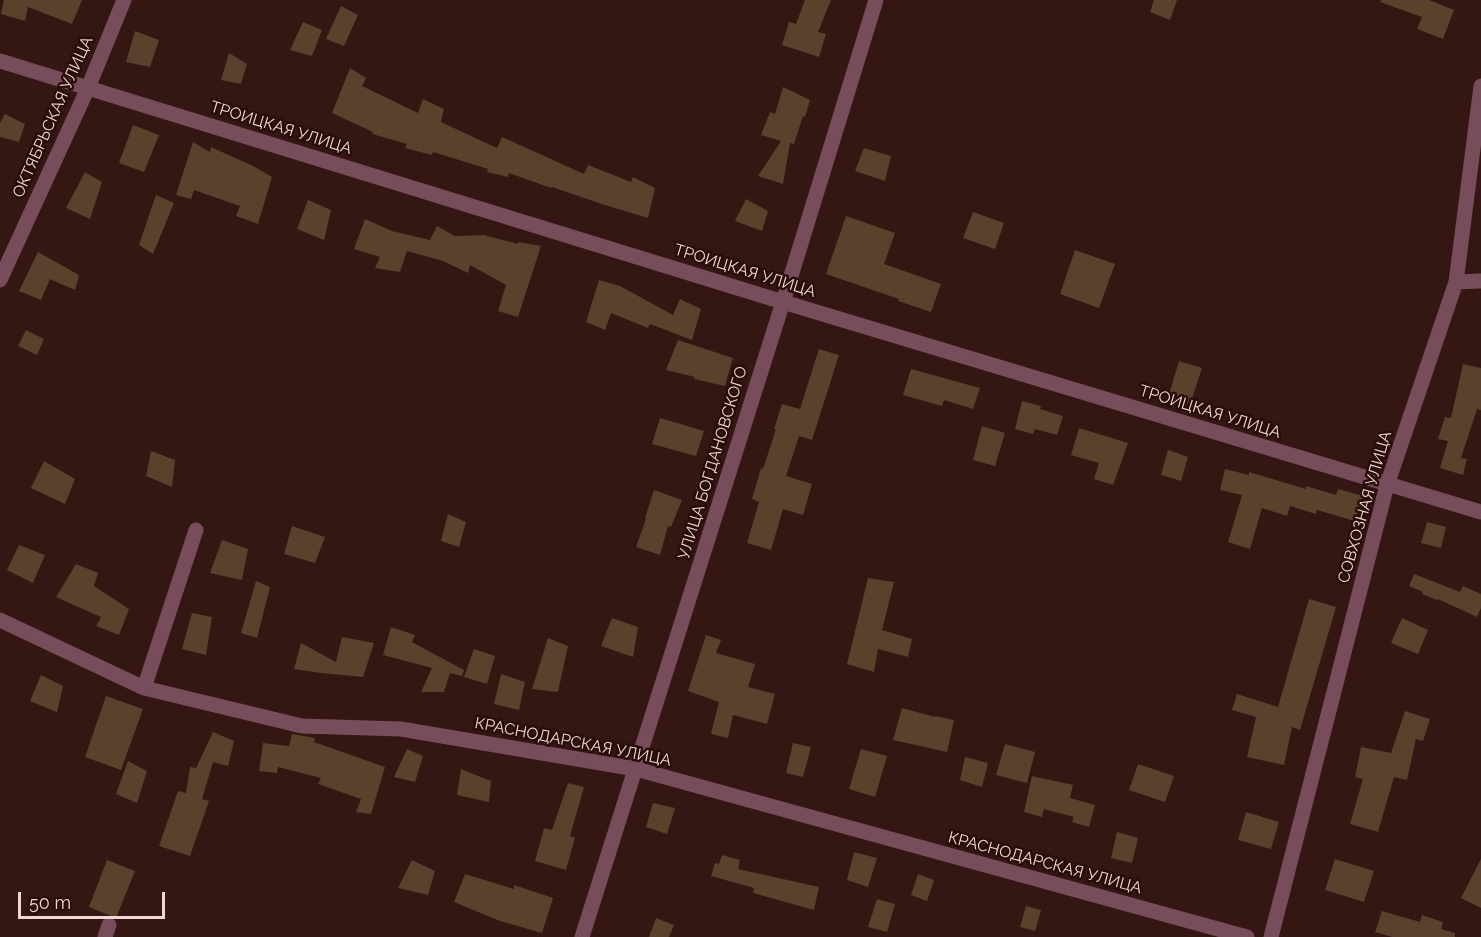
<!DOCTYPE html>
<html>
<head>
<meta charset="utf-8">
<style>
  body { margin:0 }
  #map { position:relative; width:1481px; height:937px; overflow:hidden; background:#341612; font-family:Raleway,sans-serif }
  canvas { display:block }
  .scale { position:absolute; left:18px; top:892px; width:147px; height:27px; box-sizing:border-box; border:3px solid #eed8d5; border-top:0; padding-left:8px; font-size:18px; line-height:21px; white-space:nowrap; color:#eed8d5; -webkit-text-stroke:4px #290d09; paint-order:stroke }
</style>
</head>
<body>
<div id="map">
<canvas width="1481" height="937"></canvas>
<div class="scale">50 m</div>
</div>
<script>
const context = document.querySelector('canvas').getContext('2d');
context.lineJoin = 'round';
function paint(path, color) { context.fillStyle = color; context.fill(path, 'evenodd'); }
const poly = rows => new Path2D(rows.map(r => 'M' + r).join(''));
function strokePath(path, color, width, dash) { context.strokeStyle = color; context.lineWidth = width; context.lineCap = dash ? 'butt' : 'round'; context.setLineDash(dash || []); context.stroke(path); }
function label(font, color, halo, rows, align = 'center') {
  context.font = font + ' Raleway,sans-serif'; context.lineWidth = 5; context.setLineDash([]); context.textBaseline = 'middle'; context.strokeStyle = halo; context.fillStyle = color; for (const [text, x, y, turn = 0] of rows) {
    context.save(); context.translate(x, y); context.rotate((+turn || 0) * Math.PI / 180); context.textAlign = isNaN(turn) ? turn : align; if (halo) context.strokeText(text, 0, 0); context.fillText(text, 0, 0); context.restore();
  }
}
paint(poly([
  [4,0,82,0,72,24,28,7,25,21,1,14],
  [805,0,831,0,818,32,826,34,819,57,782,45,789,22,796,24],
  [1154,0,1177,0,1170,20,1150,12],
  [1381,0,1429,0,1454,10,1443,39,1417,29,1422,17,1380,2],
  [341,6,358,15,344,46,326,39],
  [303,22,322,30,312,56,290,50],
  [135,31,159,40,150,67,126,62],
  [229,53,247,64,241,84,221,80],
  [350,68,366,78,362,86,418,113,423,99,444,109,441,122,497,148,502,137,584,174,588,165,631,182,633,177,655,188,648,218,605,205,552,187,551,188,509,173,508,177,487,172,488,169,433,152,432,155,405,148,407,144,372,134,373,132,332,113],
  [783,87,810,100,805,117,803,116,794,144,790,143,783,184,758,176,781,141,761,135,770,112,775,114],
  [5,114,25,124,19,142,0,137,0,123],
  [133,125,159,135,144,172,119,163],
  [193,142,210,152,211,147,253,166,272,177,258,224,236,216,240,206,194,190,191,199,176,195],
  [864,148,891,156,885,181,855,171],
  [85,172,102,182,90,219,66,208],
  [156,195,174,203,153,254,139,245],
  [746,199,768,211,762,231,735,221],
  [308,200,331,210,324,240,297,229],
  [973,212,1004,223,995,249,963,238],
  [846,216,895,233,884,264,941,284,931,312,898,301,899,299,826,274],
  [365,219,392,231,430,240,437,226,455,236,484,235,518,244,518,242,541,246,518,317,498,311,506,285,470,265,468,273,443,261,407,251,400,272,375,268,380,257,354,249],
  [1075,250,1115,264,1099,308,1060,294],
  [38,252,79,275,75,290,50,279,41,300,19,291],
  [599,280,620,286,673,315,680,299,701,309,692,340,650,324,648,328,611,313,605,330,586,322],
  [26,330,44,339,37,355,18,346],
  [678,340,733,358,725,386,694,379,695,377,666,370],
  [819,349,839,355,812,440,799,436,786,476,812,484,803,515,783,509,771,550,747,543,759,502,752,499,761,468,763,469,776,429,774,429,782,404,800,409],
  [1179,361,1202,368,1190,405,1168,398],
  [1463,364,1481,368,1481,410,1477,409,1461,458,1467,459,1463,475,1440,468,1448,441,1438,439,1445,417,1451,418],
  [911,369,980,388,973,409,944,400,942,406,903,395],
  [1022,401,1041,406,1040,409,1063,416,1057,435,1035,429,1033,434,1015,429],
  [660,418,704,431,696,456,652,444],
  [982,426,1005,433,995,466,973,460],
  [1079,428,1128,443,1113,485,1094,479,1099,463,1071,455],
  [1168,450,1188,457,1181,481,1161,475],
  [151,451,175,460,172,487,146,476],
  [44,461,75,479,65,504,31,488],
  [1225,469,1249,475,1249,472,1306,489,1306,486,1336,495,1338,489,1363,496,1355,521,1317,510,1316,514,1290,506,1287,516,1262,508,1250,549,1228,542,1242,495,1220,490],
  [654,490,682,500,671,527,668,526,660,555,636,547,646,519,645,518],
  [448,514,466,522,459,547,441,541],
  [1427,522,1446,527,1441,548,1421,543],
  [292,526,325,537,315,563,284,554],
  [222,540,248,549,242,580,210,573],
  [19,545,45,555,33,583,7,570],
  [76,564,98,573,94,586,129,609,119,635,96,626,101,617,56,597],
  [1414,574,1460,592,1463,586,1481,594,1481,608,1477,617,1438,599,1437,600,1422,594,1423,592,1409,586],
  [868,578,894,582,882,630,912,639,908,657,878,649,874,672,847,664],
  [256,581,270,587,257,638,241,633],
  [1309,599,1336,607,1300,730,1292,727,1284,765,1247,757,1256,717,1232,710,1237,694,1278,707],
  [192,613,212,617,206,655,182,649],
  [612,618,638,627,633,657,601,646],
  [1402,618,1428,630,1418,654,1391,643],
  [391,627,415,635,412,642,464,670,462,676,450,673,444,692,421,692,432,668,383,655],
  [706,635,721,640,716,653,755,664,748,687,775,694,767,724,733,715,728,738,711,734,719,702,688,691],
  [342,637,374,643,363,677,321,673,294,669,301,643,336,662],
  [548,638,568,646,558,692,532,689],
  [474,649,495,656,487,684,464,677],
  [501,674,525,682,519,710,494,704],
  [41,675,63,686,57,712,30,701],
  [106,696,143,709,121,770,85,757],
  [902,708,935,717,935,716,954,720,947,752,893,740],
  [1405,711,1430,719,1423,741,1416,739,1407,780,1394,777,1378,832,1350,824,1363,779,1355,777,1361,747,1391,753],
  [213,732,234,741,228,766,213,762,202,799,209,801,190,856,159,846,178,791,186,793,190,767,196,768],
  [292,734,315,738,314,742,385,767,371,814,356,812,361,799,318,784,321,778,278,767,277,773,259,771,263,743,289,746],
  [793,743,811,747,803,777,786,773],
  [1005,744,1035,752,1027,783,996,775],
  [407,749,423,756,415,782,394,777],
  [861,749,887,756,875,797,849,789],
  [965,757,988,763,982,787,960,780],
  [128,761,147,771,137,803,116,794],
  [1138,764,1174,776,1165,802,1129,790],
  [461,769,491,781,489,802,457,795],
  [1032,776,1073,785,1070,798,1095,805,1089,827,1072,822,1074,817,1044,809,1042,817,1024,812],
  [568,783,584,787,570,836,575,838,566,870,535,861,544,828,552,830],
  [653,803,675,808,667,834,646,827],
  [1246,812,1279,822,1271,849,1238,840],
  [1117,832,1138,838,1132,863,1111,858],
  [854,852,877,858,868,887,847,880],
  [722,855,740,860,738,869,819,887,814,910,753,893,754,888,711,876,715,863,719,864],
  [1335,859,1374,871,1364,902,1325,890],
  [1481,859,1481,908,1461,898],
  [107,860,135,871,116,918,89,907],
  [412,860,435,871,428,895,398,888],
  [465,874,514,889,514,885,553,898,542,933,500,921,454,902],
  [918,874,934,880,927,901,911,895],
  [877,899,895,904,887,932,868,927],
  [1026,906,1041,910,1035,931,1020,927],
  [1382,911,1420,922,1422,915,1443,922,1441,929,1455,933,1455,937,1392,937,1375,932],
  [656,918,674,925,669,937,649,937]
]), '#5b412b');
strokePath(poly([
  [0,61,783,302,1481,512],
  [0,280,88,88,124,0],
  [1456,282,1481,281],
  [0,620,144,688,302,726,401,729,636,769,1247,937],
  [144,688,196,530],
  [105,937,109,925],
  [582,937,783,302,876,0],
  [1271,937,1387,485,1456,282,1481,86]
]), '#774d5c', 15);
label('16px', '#eed8d5', '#290d09', [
  ["ОКТЯБРЬСКАЯ УЛИЦА",53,117,-66],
  ["ТРОИЦКАЯ УЛИЦА",281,128,17],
  ["ТРОИЦКАЯ УЛИЦА",745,271,17],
  ["ТРОИЦКАЯ УЛИЦА",1210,412,17],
  ["УЛИЦА БОГДАНОВСКОГО",713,463,-73],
  ["СОВХОЗНАЯ УЛИЦА",1365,507,-74],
  ["КРАСНОДАРСКАЯ УЛИЦА",573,742,11],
  ["КРАСНОДАРСКАЯ УЛИЦА",1045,863,15]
]);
</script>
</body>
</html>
